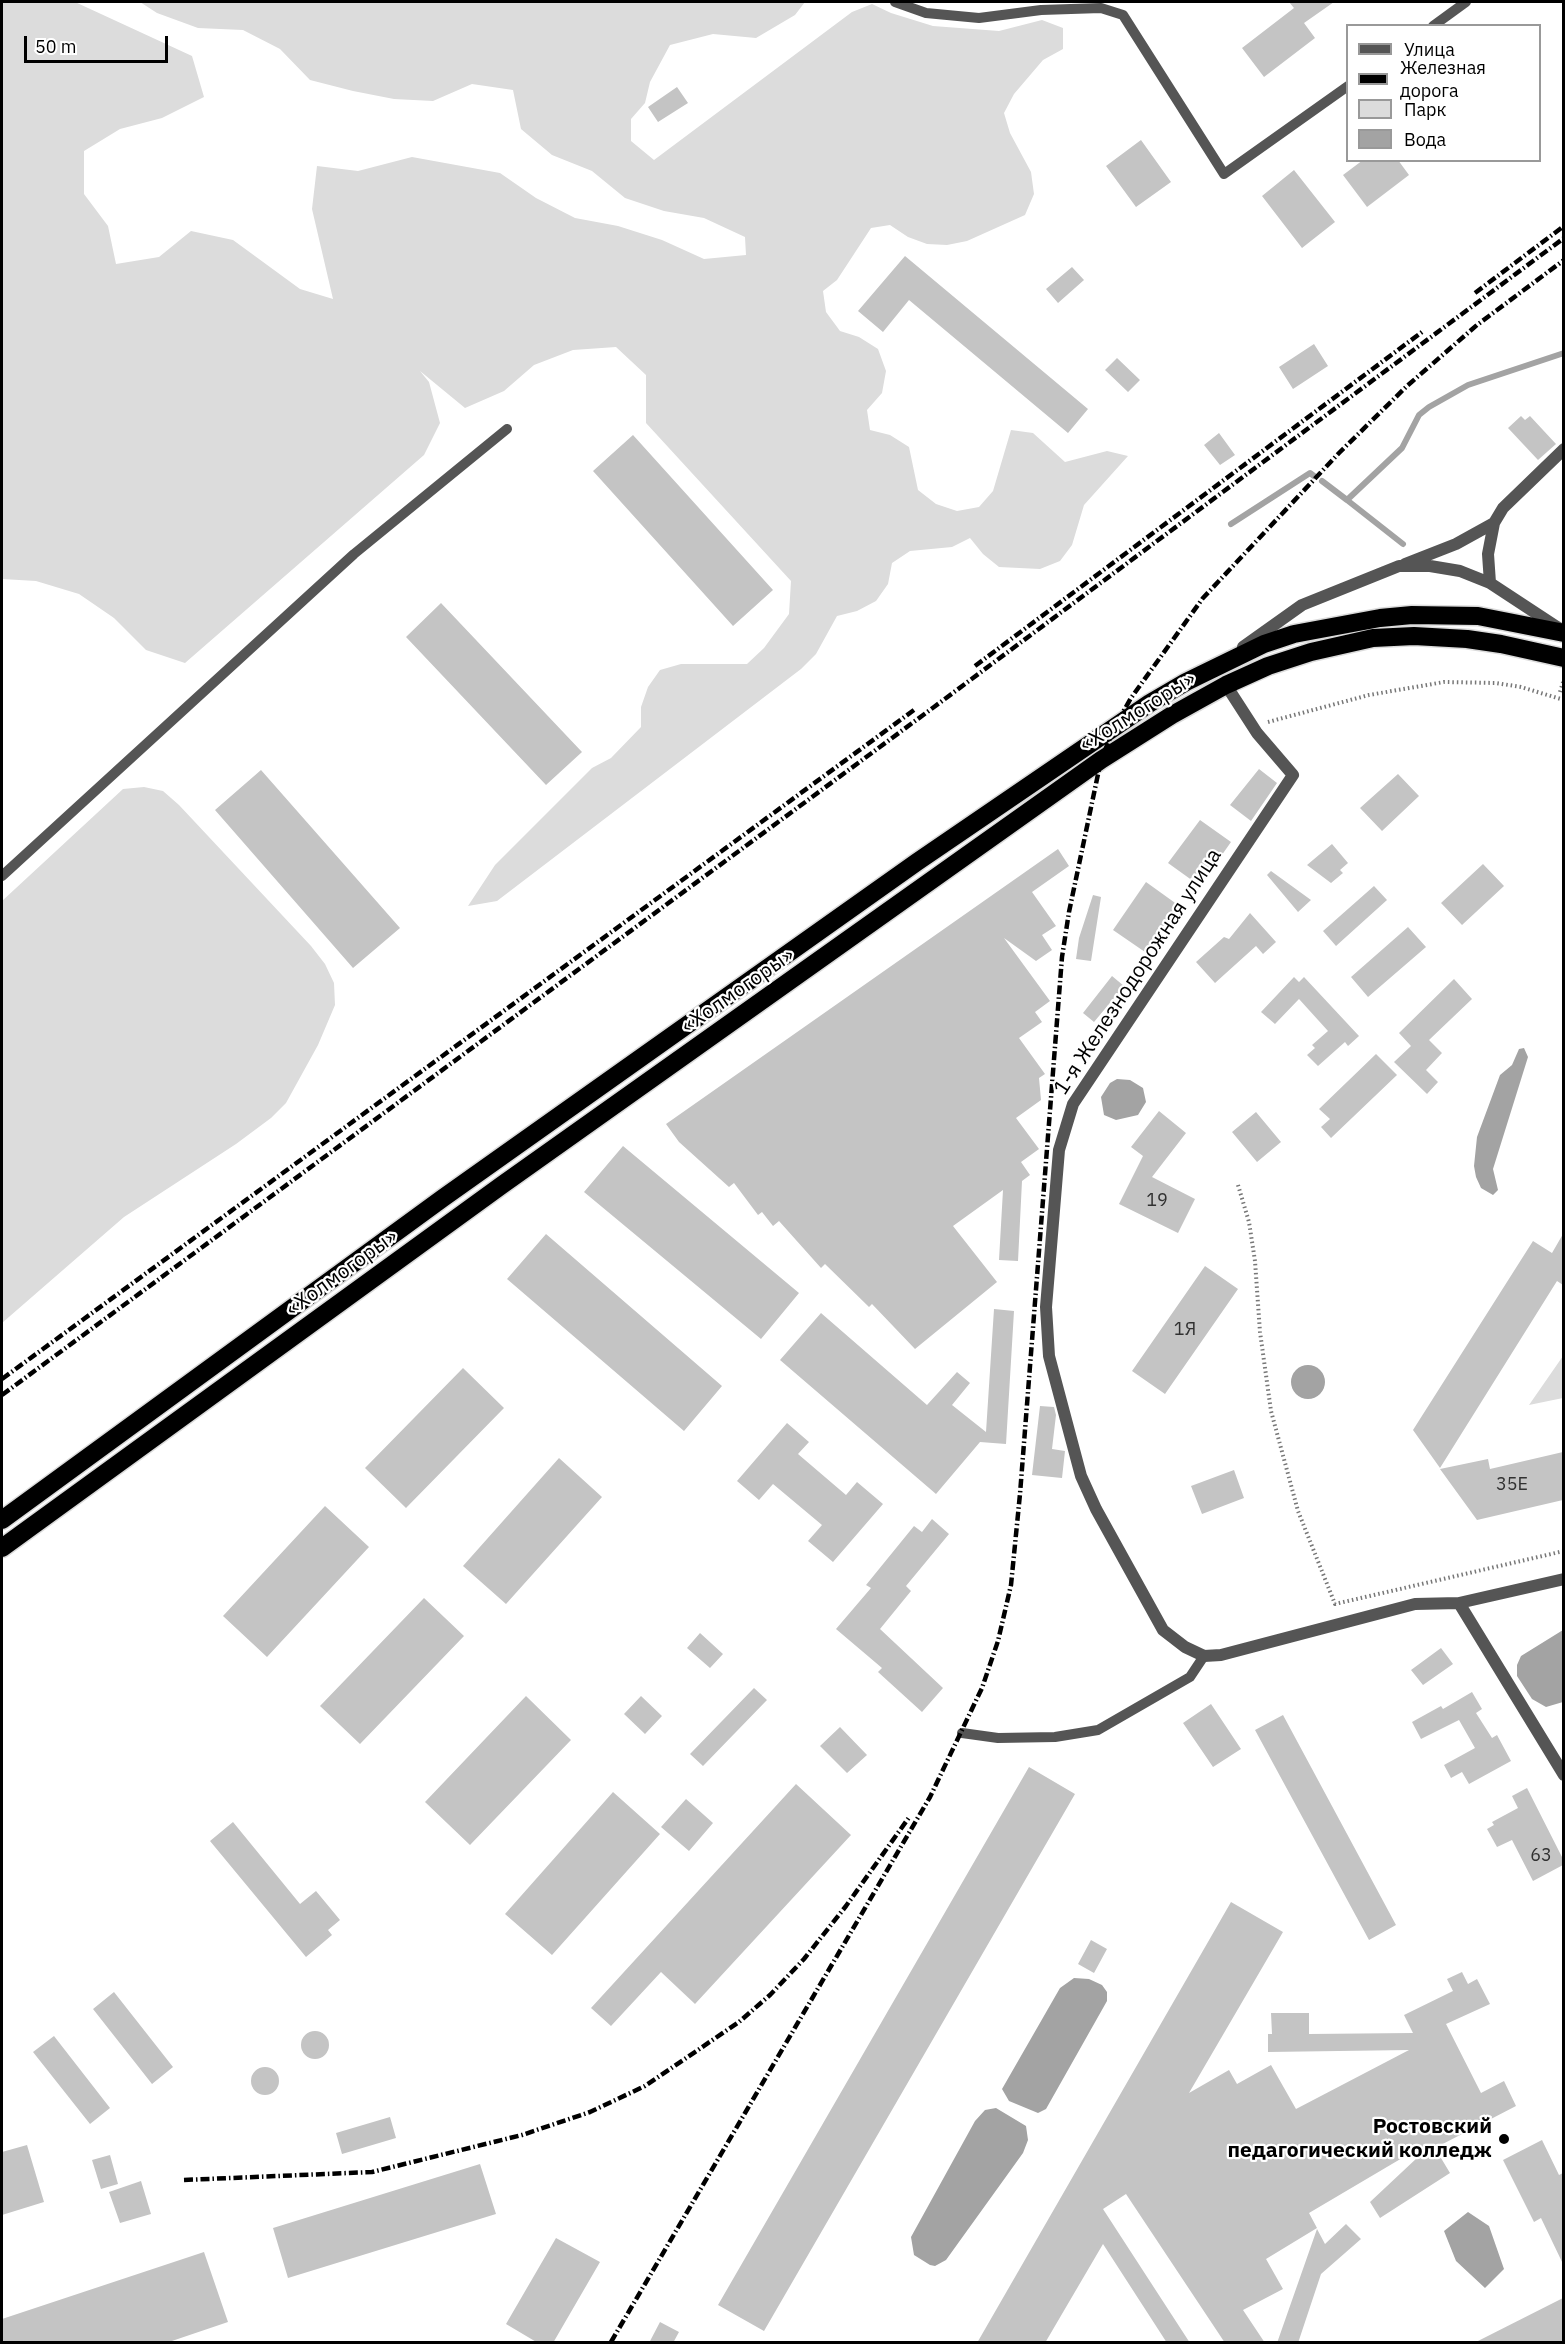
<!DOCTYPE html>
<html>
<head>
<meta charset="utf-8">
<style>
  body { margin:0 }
  #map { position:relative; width:1565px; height:2344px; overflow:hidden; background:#fff; font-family:"IBM Plex Sans",sans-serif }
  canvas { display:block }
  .frame { position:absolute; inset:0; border:3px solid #000; pointer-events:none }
  .legend { position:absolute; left:1346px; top:24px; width:195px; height:138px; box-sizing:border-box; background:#fff; border:2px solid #999; margin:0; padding:8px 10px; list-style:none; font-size:18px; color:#000 }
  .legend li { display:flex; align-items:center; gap:12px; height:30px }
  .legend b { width:30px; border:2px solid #999 }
  .scale { position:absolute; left:24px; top:36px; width:144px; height:27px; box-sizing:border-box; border:3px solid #000; border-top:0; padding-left:8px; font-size:18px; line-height:21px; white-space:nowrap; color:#000; -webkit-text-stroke:4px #fff; paint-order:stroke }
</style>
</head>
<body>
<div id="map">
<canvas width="1565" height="2344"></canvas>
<div class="frame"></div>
<ul class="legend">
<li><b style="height:8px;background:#555"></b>Улица</li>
<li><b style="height:8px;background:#000"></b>Железная дорога</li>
<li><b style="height:16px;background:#dcdcdc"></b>Парк</li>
<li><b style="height:16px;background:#a3a3a3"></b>Вода</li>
</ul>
<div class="scale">50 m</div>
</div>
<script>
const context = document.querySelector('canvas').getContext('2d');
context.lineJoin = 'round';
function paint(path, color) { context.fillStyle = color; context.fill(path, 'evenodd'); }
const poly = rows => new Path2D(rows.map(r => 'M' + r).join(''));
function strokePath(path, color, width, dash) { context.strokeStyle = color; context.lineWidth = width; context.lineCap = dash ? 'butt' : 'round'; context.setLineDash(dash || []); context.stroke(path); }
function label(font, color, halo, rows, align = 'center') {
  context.font = font + ' "IBM Plex Sans",sans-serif'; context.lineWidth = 4.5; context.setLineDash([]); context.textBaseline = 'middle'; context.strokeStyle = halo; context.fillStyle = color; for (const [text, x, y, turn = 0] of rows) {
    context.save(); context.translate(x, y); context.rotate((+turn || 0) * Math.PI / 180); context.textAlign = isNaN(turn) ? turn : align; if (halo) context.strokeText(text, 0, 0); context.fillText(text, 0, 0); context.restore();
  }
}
paint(poly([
  [2,2,75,2,192,56,204,97,162,118,120,129,84,151,84,194,108,226,116,264,159,257,191,231,233,240,300,289,333,299,312,209,317,166,358,171,412,157,500,173,536,198,575,218,618,226,662,240,704,259,746,255,745,237,704,218,664,211,625,198,592,171,552,155,521,129,513,90,472,84,433,101,394,99,353,91,310,80,280,49,243,30,198,28,157,13,140,2,805,2,795,15,756,38,713,34,670,45,650,82,645,103,631,119,631,141,654,160,852,12,872,4,891,13,933,26,999,31,1042,20,1063,28,1063,49,1043,60,1014,94,1004,113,1010,133,1031,172,1034,194,1025,215,967,241,947,245,927,244,908,237,890,225,871,228,837,280,823,291,826,312,840,331,859,337,878,349,886,371,882,393,867,410,870,430,890,435,909,447,918,490,936,504,957,511,979,507,993,491,1011,430,1033,433,1065,462,1107,451,1128,456,1084,505,1072,545,1060,561,1040,569,999,567,983,554,970,538,952,547,910,551,892,563,888,584,876,601,857,611,837,616,816,654,801,669,497,901,468,906,495,865,592,768,611,758,641,727,641,707,648,687,660,670,681,664,747,664,764,648,789,614,791,581,646,423,646,375,616,347,573,350,534,365,504,391,465,408,420,371,429,382,440,423,424,455,185,663,146,650,114,618,79,594,36,581,2,579],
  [144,787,163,791,179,805,311,946,325,964,334,983,335,1005,318,1045,286,1103,271,1118,236,1144,124,1217,2,1323,2,901,123,789],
  [1563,1356,1563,1398,1529,1405]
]), '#dcdcdc');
paint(poly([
  [1524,1048,1528,1057,1493,1169,1498,1190,1493,1195,1481,1188,1476,1177,1474,1166,1477,1137,1500,1075,1512,1065,1519,1049],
  [1117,1079,1130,1080,1143,1088,1146,1102,1138,1115,1116,1120,1104,1115,1101,1097,1110,1083],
  '1291 1382a17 17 0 1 1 34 0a17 17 0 1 1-34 0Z',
  [1563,1630,1563,1702,1546,1707,1532,1699,1517,1676,1517,1665,1521,1656],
  [1074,1978,1089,1979,1102,1985,1107,1992,1107,2001,1046,2109,1038,2113,1009,2101,1002,2089,1060,1988],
  [996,2108,1026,2126,1028,2140,1023,2153,946,2260,935,2266,930,2265,914,2255,911,2237,975,2121,985,2110],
  [1468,2212,1489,2226,1504,2269,1485,2288,1456,2261,1444,2231]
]), '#a3a3a3');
strokePath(poly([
  [1322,481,1347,500,1402,448,1419,415,1429,407,1468,385,1564,353],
  [1347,500,1403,544],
  [1231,524,1310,473,1314,476]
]), '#a3a3a3', 6);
paint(poly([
  [1289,2,1334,2,1304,23,1315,38,1264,77,1242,48,1294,8],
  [677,87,688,103,658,122,648,107],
  [1141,140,1171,182,1136,207,1106,166],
  [1363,160,1398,160,1409,175,1367,207,1343,175],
  [1294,170,1335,222,1302,248,1262,196],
  [905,256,1088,409,1068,433,909,300,883,332,858,311],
  [1072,267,1084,280,1058,303,1046,289],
  [1314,344,1328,366,1293,389,1279,367],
  [1117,358,1140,380,1128,392,1105,370],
  [1521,416,1525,420,1530,416,1556,444,1538,460,1508,428],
  [1219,433,1235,455,1220,465,1204,445],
  [633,435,773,590,733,626,593,471],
  [441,603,582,752,546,785,406,637],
  [1259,769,1277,783,1251,821,1230,805],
  [261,770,400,928,353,968,215,810],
  [1398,774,1419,796,1382,831,1360,808],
  [1200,820,1231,842,1200,886,1168,863],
  [1332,844,1348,863,1340,870,1343,873,1331,883,1307,865],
  [1058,849,1069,866,1032,892,1056,926,1042,935,1052,950,1036,961,1004,938,1050,1001,1035,1012,1042,1022,1019,1038,1045,1074,1039,1078,1041,1100,1016,1118,1039,1149,1021,1162,1030,1175,1022,1181,1018,1261,999,1260,1003,1190,953,1226,997,1282,915,1349,872,1304,869,1307,825,1264,821,1268,779,1221,773,1226,762,1212,758,1215,734,1183,729,1187,679,1142,666,1124],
  [1483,864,1504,886,1462,925,1441,903],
  [1271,871,1311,900,1298,912,1267,875],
  [1146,882,1178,905,1145,952,1113,930],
  [1374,886,1387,900,1336,946,1323,931],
  [1093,895,1101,897,1091,961,1076,959,1079,938],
  [1250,913,1276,942,1263,954,1256,946,1215,983,1196,962,1224,937,1229,939],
  [1408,927,1426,947,1368,997,1351,977],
  [1112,976,1124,986,1094,1022,1083,1013],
  [1294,977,1299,982,1304,977,1359,1036,1348,1046,1345,1042,1318,1066,1307,1055,1315,1048,1312,1045,1328,1031,1299,999,1275,1024,1261,1012],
  [1454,979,1472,999,1429,1040,1442,1053,1426,1070,1438,1082,1427,1094,1394,1062,1411,1046,1399,1033],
  [1376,1054,1397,1075,1331,1138,1321,1127,1330,1119,1319,1109],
  [1159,1111,1186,1133,1152,1177,1195,1199,1178,1233,1119,1204,1143,1156,1131,1147],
  [1256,1112,1281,1142,1257,1162,1232,1132],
  [623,1146,799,1293,761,1339,584,1192],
  [546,1234,722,1386,684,1431,507,1279],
  [1563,1234,1563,1285,1557,1281,1440,1468,1413,1430,1533,1241,1552,1253],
  [1205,1266,1238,1289,1165,1394,1132,1371],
  [994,1309,1014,1311,1006,1444,980,1442,936,1494,780,1360,821,1313,927,1405,957,1372,970,1383,952,1405,986,1432],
  [463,1368,504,1408,406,1508,365,1468],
  [1040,1406,1054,1407,1056,1415,1052,1449,1065,1451,1062,1478,1032,1475],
  [787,1423,809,1442,798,1454,846,1495,857,1482,883,1504,833,1562,808,1541,822,1525,773,1484,759,1500,737,1481],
  [1563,1452,1563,1500,1477,1520,1440,1469,1488,1459,1490,1469],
  [559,1458,602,1497,506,1604,463,1566],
  [1234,1470,1244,1498,1202,1514,1191,1486],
  [325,1506,369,1547,267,1657,223,1616],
  [932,1519,949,1534,906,1586,911,1591,880,1629,943,1688,922,1712,878,1672,882,1668,836,1629,871,1588,866,1585,914,1526,922,1532],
  [424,1598,464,1636,360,1744,320,1706],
  [700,1633,723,1654,710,1668,687,1648],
  [1441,1648,1453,1664,1423,1685,1411,1670],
  [754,1688,767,1700,703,1766,690,1754],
  [1472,1692,1482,1709,1476,1713,1492,1738,1497,1735,1511,1761,1469,1784,1462,1772,1451,1778,1444,1765,1475,1748,1459,1720,1421,1739,1412,1722,1441,1706,1443,1709],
  [526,1696,571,1740,470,1845,425,1802],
  [641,1696,662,1716,645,1734,624,1714],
  [1211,1704,1241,1749,1213,1767,1183,1723],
  [1283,1715,1396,1925,1369,1940,1255,1730],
  [840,1727,867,1755,847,1773,820,1746],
  [1029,1767,1075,1794,764,2331,718,2305],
  [796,1784,851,1835,695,2004,661,1972,611,2026,591,2008],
  [1527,1788,1563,1859,1563,1865,1533,1881,1512,1840,1497,1847,1487,1829,1494,1825,1492,1822,1518,1808,1512,1796],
  [613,1792,660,1834,552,1955,505,1914],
  [686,1799,713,1823,689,1851,661,1827],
  [233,1822,300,1904,316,1891,340,1920,328,1930,332,1935,306,1957,210,1841],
  [1231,1902,1283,1932,1189,2093,1229,2070,1237,2084,1271,2065,1296,2109,1409,2050,1268,2052,1268,2034,1272,2034,1271,2013,1309,2013,1309,2034,1413,2033,1404,2015,1453,1991,1447,1979,1462,1972,1468,1984,1477,1979,1490,2004,1446,2024,1481,2093,1504,2081,1516,2106,1435,2148,1450,2173,1380,2218,1370,2202,1418,2157,1414,2151,1309,2213,1317,2228,1266,2259,1283,2289,1243,2310,1265,2343,1225,2343,1126,2194,1103,2209,1190,2343,1167,2343,1103,2244,1045,2343,977,2343],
  [1091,1940,1107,1949,1094,1973,1078,1964],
  [114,1992,173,2067,152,2084,93,2009],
  '301 2045a14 14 0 1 1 28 0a14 14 0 1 1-28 0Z',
  [54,2036,110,2108,90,2124,33,2052],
  '251 2081a14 14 0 1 1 28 0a14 14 0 1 1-28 0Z',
  [390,2117,396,2138,342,2154,336,2133],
  [1542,2140,1559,2175,1563,2173,1563,2264,1541,2218,1534,2222,1503,2160],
  [27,2145,44,2202,2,2215,2,2152],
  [110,2155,118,2184,101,2189,92,2160],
  [480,2164,496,2214,288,2278,273,2228],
  [141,2181,151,2214,120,2223,109,2192],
  [1346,2224,1361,2239,1321,2274,1298,2343,1277,2343,1317,2229,1325,2244],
  [556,2238,600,2262,553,2343,538,2343,506,2324],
  [204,2252,228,2322,166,2343,2,2343,2,2319],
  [1563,2298,1563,2340,1558,2343,1474,2343],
  [660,2322,679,2332,673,2343,649,2343]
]), '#c4c4c4');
const highway = poly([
  [2,1520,443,1198,917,862,1150,703,1186,682,1264,644,1294,634,1380,618,1412,615,1478,616,1564,633],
  [2,1548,502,1185,1101,760,1172,715,1226,685,1268,666,1311,652,1373,638,1414,636,1467,639,1501,644,1564,658]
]);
strokePath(highway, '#dbdbdb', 21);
strokePath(poly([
  [1560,692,1564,679],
  [1268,722,1369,695,1444,682,1496,683,1521,687,1564,700],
  [1238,1185,1249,1222,1255,1261,1260,1332,1271,1411,1298,1511,1335,1604,1564,1551]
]), '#777', 4, [1.5, 3]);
strokePath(poly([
  [895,2,926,13,979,18,1041,10,1101,8,1123,15,1224,174,1348,86],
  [1433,26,1466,2],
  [2,876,354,554,507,429],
  [962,1733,998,1738,1055,1737,1098,1730,1190,1677,1204,1656]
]), '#555', 10);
strokePath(poly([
  [1405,564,1456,544,1494,523],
  [1490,583,1488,554,1494,523,1503,508,1564,449],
  [1243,647,1302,605,1399,566,1430,566,1460,571,1490,583,1560,629],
  [1226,685,1257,733,1293,775,1073,1104,1059,1150,1046,1307,1049,1356,1081,1476,1096,1509,1163,1630,1185,1647,1204,1656,1221,1655,1415,1604,1459,1603,1564,1579],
  [1459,1603,1564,1775]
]), '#555', 12);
strokePath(highway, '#000', 18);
strokePath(poly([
  [1475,293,1564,226],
  [975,666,1422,332],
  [2,1379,914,710],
  [2,1395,934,707,1564,238],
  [184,2180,372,2172,522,2135,590,2112,645,2086,739,2022,770,1995,804,1959,846,1906,910,1816],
  [611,2342,930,1797,982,1688,998,1641,1011,1585,1020,1494,1062,957,1069,912,1101,760,1115,726,1131,698,1203,598,1339,453,1407,386,1477,325,1564,260]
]), '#000', 4.5, [9, 3, 1.5, 3]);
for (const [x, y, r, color] of [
  [1504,2139,6,"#000"]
]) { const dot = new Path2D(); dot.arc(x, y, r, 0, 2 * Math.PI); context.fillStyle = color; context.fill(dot); strokePath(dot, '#fff', 2); }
label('18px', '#313131', null, [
  ["19",1157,1201],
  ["1Я",1185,1330],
  ["35Е",1512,1485],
  ["63",1541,1856]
]);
label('21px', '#000', '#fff', [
  ["«Холмогоры»",1138,712,-32],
  ["1-я Железнодорожная улица",1138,972,-57],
  ["«Холмогоры»",738,991,-35],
  ["«Холмогоры»",342,1273,-36]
]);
label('bold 21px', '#000', '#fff', [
  ["Ростовский",1492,2127],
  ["педагогический колледж",1492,2151]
], 'right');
</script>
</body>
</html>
